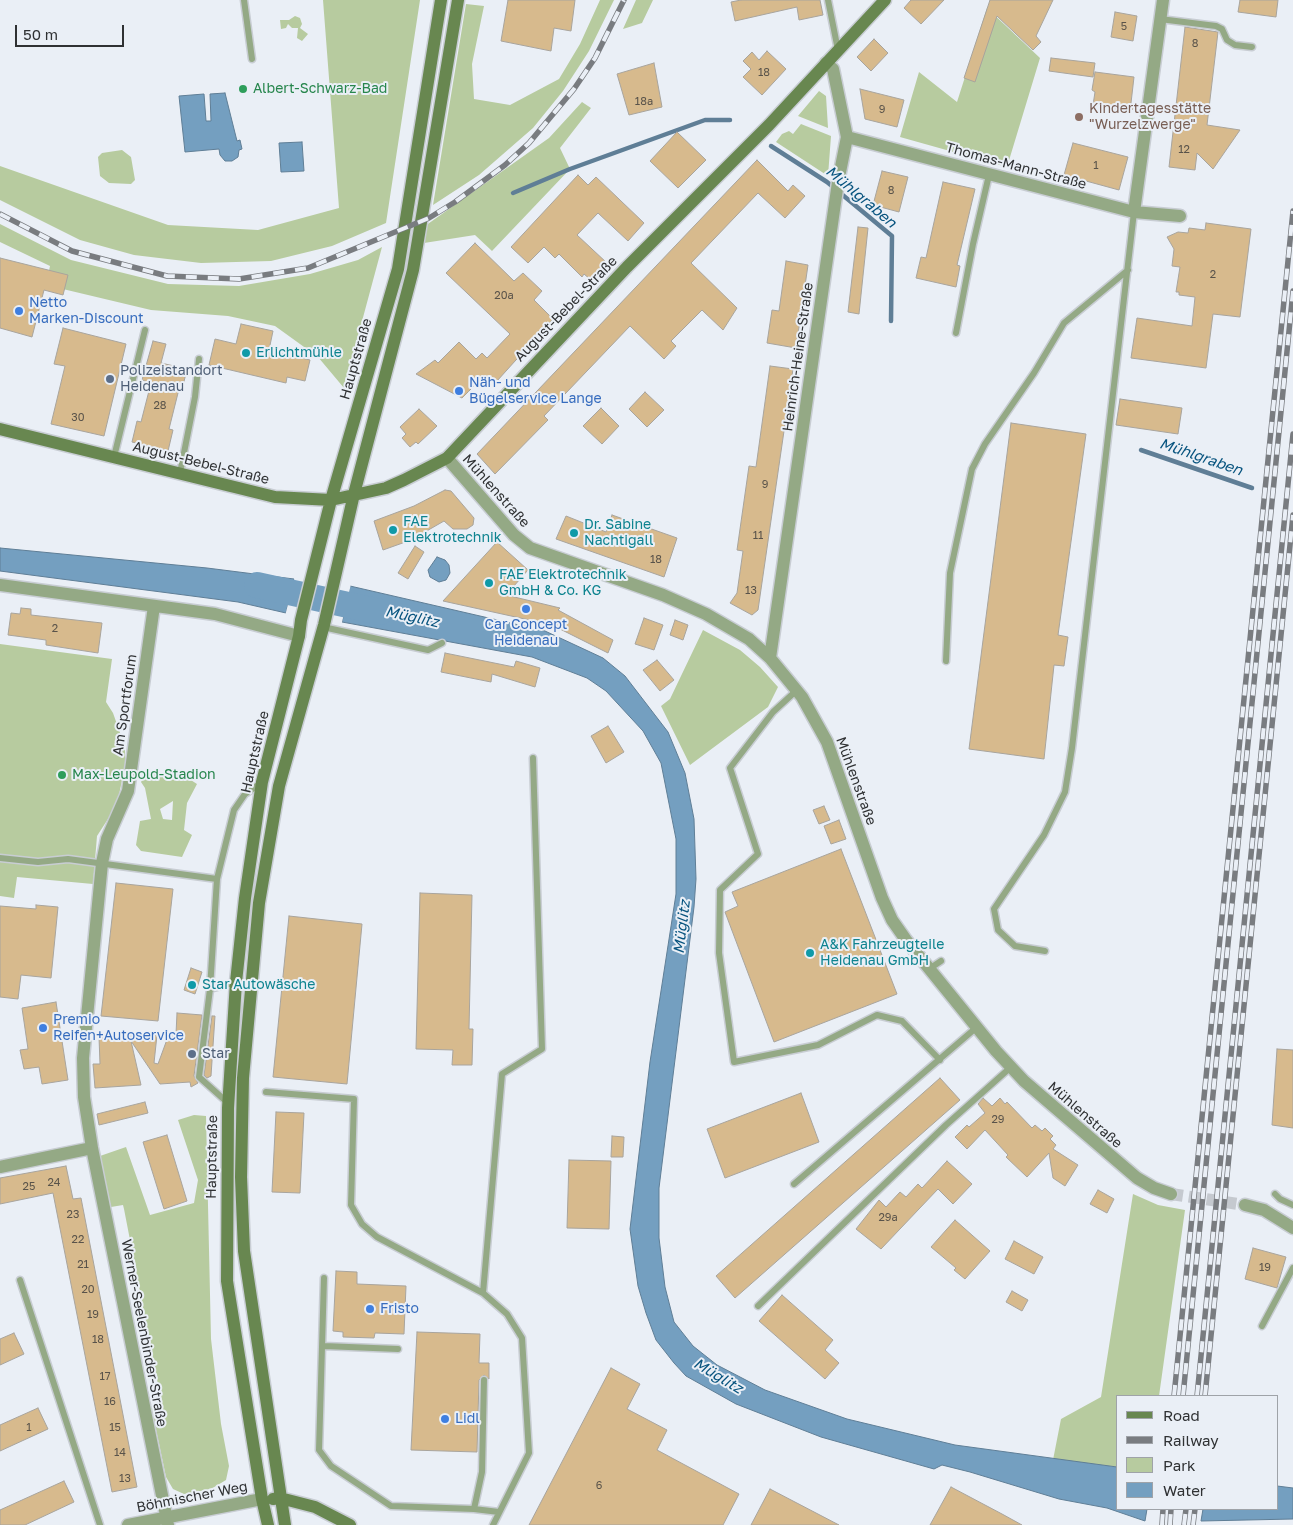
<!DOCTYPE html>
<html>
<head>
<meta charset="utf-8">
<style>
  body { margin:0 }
  #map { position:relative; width:1293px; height:1525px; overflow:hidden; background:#eaeff6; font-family:"Golos Text",sans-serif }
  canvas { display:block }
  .legend { position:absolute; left:1116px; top:1395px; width:162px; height:115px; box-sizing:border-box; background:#eaeff6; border:1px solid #9fa3a8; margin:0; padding:6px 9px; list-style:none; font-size:15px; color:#2f3133 }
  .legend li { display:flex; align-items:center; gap:10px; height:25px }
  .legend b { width:25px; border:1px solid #9fa3a8 }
  .scale { position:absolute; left:15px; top:25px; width:109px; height:22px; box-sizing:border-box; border:2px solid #2f3133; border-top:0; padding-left:6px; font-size:15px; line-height:18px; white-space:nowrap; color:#2f3133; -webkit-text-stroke:4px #eaeff6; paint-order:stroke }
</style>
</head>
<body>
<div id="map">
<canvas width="1293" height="1525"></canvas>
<ul class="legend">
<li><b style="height:6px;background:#688750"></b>Road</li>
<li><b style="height:6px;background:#797c80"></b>Railway</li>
<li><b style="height:14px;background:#b7cb9f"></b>Park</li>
<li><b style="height:14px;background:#749fc0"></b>Water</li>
</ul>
<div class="scale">50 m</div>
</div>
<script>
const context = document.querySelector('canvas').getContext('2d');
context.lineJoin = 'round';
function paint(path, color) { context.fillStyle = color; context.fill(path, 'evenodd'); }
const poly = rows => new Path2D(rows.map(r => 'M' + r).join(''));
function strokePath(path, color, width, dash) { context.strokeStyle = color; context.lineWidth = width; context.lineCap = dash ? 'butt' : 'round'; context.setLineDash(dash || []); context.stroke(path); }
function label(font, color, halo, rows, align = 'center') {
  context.font = font + ' "Golos Text",sans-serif'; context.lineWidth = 4; context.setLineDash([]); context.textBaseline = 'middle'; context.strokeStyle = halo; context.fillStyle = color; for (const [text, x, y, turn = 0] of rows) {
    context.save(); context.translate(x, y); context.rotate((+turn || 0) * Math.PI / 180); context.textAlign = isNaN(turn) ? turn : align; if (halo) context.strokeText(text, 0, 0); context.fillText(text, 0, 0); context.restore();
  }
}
paint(poly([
  [323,0,420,0,386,223,332,246,271,261,201,263,134,255,80,240,0,200,0,166,168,225,258,230,339,208],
  [600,0,614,0,589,51,563,91,533,128,479,175,433,205,466,4,484,6,472,64,474,99,510,105,559,79,580,44],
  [636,0,653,0,642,23,623,29],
  [987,8,1040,58,1007,167,900,137,919,72,957,102],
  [295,16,300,18,302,24,300,28,308,34,302,41,297,38,298,28,292,28,288,24,286,28,281,29,280,20,289,20],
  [819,91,826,96,828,128,798,116],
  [582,102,591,108,560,148,570,169,492,251,475,235,424,243,425,226,549,138],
  [801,124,831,136,828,176,776,142,782,134,789,131,793,134],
  [122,150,131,157,135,180,131,184,109,183,100,176,98,157,102,153],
  [0,224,71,260,168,284,239,286,310,274,358,260,382,247,344,388,318,357,275,326,228,316,151,310,46,285,50,266,0,242],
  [703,630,740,650,760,667,778,687,768,707,690,765,661,706,670,699],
  [0,644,112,659,106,702,113,713,125,747,125,765,117,805,97,836,93,884,17,877,14,898,0,896],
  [147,772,183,775,197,784,187,803,184,830,192,835,182,857,141,851,136,845,140,821,151,819,145,788,141,782],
  [173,801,172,820,163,819,160,809],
  [194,1115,206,1116,211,1339,221,1424,229,1466,226,1480,211,1489,184,1494,173,1489,166,1477,151,1406,161,1404,161,1400,124,1209,123,1205,111,1207,100,1156,126,1147,150,1215,194,1203,198,1180,178,1120],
  [1133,1194,1158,1205,1185,1210,1159,1396,1117,1396,1117,1467,1053,1460,1061,1419,1101,1397]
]), '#b7cb9f');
const water = poly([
  [225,93,237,141,240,140,242,149,239,150,238,157,232,161,225,161,220,155,219,149,185,152,179,96,204,94,206,121,211,121,210,94,225,93],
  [302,142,304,171,281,172,279,143,302,142],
  [0,548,207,568,294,579,286,613,238,602,0,571,0,548],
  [437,557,445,560,449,565,450,573,446,580,439,582,430,577,428,570,437,557],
  [350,586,545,631,603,658,625,676,668,732,685,773,694,819,696,879,694,907,659,1188,659,1238,665,1287,674,1322,693,1346,717,1365,765,1390,847,1419,955,1445,1117,1467,1117,1509,1147,1509,1145,1521,1107,1508,1059,1499,970,1472,942,1465,934,1469,821,1437,736,1404,686,1376,674,1363,656,1340,646,1313,638,1286,630,1229,650,1062,676,894,676,839,661,763,643,731,606,691,587,678,532,657,342,622,350,586],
  [1277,1486,1293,1488,1293,1519,1201,1521,1203,1509,1277,1509,1277,1486]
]);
paint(water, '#749fc0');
strokePath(water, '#5f7e96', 1);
paint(poly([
  [295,577,297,580,289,614,285,616],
  [351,584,342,622,341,625,339,622,348,585]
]), '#eaeff6');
strokePath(poly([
  [771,146,827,182,892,236,891,321],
  [513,193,570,169,705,120,730,120],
  [1141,450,1252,488]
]), '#5f7e96', 4.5);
strokePath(poly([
  [257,585,380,612]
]), '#749fc0', 26);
const building = poly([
  [508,0,575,0,571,31,554,28,551,51,501,41,508,0],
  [741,0,820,0,823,15,799,20,797,7,735,21,731,2,741,0],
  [911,0,944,0,921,24,904,8,911,0],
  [990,0,1053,0,1036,36,1041,42,1033,50,997,16,975,82,964,78,990,0],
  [1240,0,1278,0,1276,17,1238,12,1240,0],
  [1115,12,1137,16,1133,41,1111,37,1115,12],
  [1185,27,1218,32,1207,125,1240,130,1213,169,1197,153,1195,170,1169,167,1185,27],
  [874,39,888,53,871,71,857,57,874,39],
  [767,51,786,69,762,95,743,77,751,69,743,61,752,52,759,60,767,51],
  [1051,58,1095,63,1093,77,1049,71,1051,58],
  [654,63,662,107,629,115,617,74,654,63],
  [1095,72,1134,77,1131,103,1134,108,1128,113,1101,110,1101,106,1093,105,1095,92,1092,90,1095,72],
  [860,89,904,100,897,127,865,119,860,89],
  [677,132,706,160,678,188,650,161,677,132],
  [1073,143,1128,157,1119,190,1064,175,1073,143],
  [757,160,788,191,793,185,805,196,785,218,758,193,691,263,737,308,723,330,702,310,671,341,676,346,664,359,630,326,544,416,548,420,495,474,477,454,757,160],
  [882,171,908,177,899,212,873,205,882,171],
  [578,175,588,185,596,177,644,223,628,241,598,213,577,235,607,263,591,280,584,274,582,277,559,254,555,258,544,247,528,263,511,247,578,175],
  [943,182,975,189,957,265,960,266,956,287,916,278,921,257,926,258,943,182],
  [1206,223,1251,229,1240,317,1213,314,1206,368,1131,358,1137,318,1192,326,1195,297,1179,295,1179,292,1176,292,1180,267,1172,266,1174,249,1167,237,1178,232,1188,233,1189,228,1205,230,1206,223],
  [858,227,868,228,859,314,848,312,858,227],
  [475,243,514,281,523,273,542,291,534,300,553,319,497,381,488,388,480,380,462,398,416,374,435,360,438,363,459,342,476,359,482,353,487,358,510,334,446,273,475,243],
  [0,258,68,275,63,295,44,290,32,337,0,328,0,258],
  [786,261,808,265,796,348,767,343,772,310,779,311,786,261],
  [241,324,273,331,269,350,310,360,305,381,287,377,286,383,209,365,215,339,236,344,241,324],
  [63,328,126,344,104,436,51,424,65,366,54,364,63,328],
  [153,341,166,344,161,363,187,369,182,390,179,389,169,429,173,430,168,451,132,442,137,421,141,422,151,383,142,380,153,341],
  [770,366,793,369,758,610,752,615,730,603,737,593,743,551,737,550,749,466,756,467,770,366],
  [645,392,664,410,647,427,629,409,645,392],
  [1120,399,1182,408,1178,434,1116,425,1120,399],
  [601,408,619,426,602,444,583,426,601,408],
  [419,409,437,426,418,444,416,442,410,447,402,438,406,434,400,427,419,409],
  [1011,423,1086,434,1058,635,1068,637,1064,666,1054,665,1044,759,969,749,1011,423],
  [445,490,451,491,474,518,473,525,467,529,453,529,444,521,411,540,383,550,374,521,414,506,445,490],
  [612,515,677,538,664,577,556,539,566,516,606,532,612,515],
  [497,542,528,570,506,595,560,608,558,610,613,640,608,653,552,625,443,601,497,542],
  [415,546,424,552,408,579,398,573,415,546],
  [21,608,31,609,31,615,102,623,98,653,46,645,46,640,8,635,11,613,20,614,21,608],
  [644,618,663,625,654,650,635,644,644,618],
  [675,620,688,625,683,640,670,635,675,620],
  [445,653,514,667,516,661,540,668,535,687,492,674,491,682,441,672,445,653],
  [657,660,674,680,660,691,643,670,657,660],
  [608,726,624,752,606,763,591,736,608,726],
  [824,806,830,820,819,824,813,810,824,806],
  [839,820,846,839,831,844,824,826,839,820],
  [841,849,897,994,774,1042,725,912,738,906,732,892,841,849],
  [116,883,173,889,158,1021,101,1016,116,883],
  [420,893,472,895,469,1029,473,1029,472,1065,452,1065,453,1050,416,1049,420,893],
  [36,905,58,907,51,978,21,975,18,999,0,997,0,906,36,909,36,905],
  [289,916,362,924,347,1084,273,1077,289,916],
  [191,968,202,972,195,994,184,990,191,968],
  [56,1002,68,1080,42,1084,39,1067,24,1069,20,1050,28,1049,22,1008,56,1002],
  [177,1013,202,1015,194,1076,198,1083,191,1087,190,1082,160,1084,131,1041,141,1085,95,1088,93,1064,100,1064,99,1037,157,1035,154,1063,158,1064,169,1034,176,1034,177,1013],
  [212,1016,215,1016,211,1076,207,1078,204,1075,212,1016],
  [1277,1049,1293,1050,1293,1128,1272,1125,1277,1049],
  [940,1078,960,1100,735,1298,716,1276,940,1078],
  [801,1093,819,1142,725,1178,707,1129,801,1093],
  [983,1098,992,1106,1000,1098,1005,1104,1007,1102,1032,1128,1035,1125,1042,1131,1045,1128,1053,1136,1050,1139,1056,1145,1053,1149,1078,1165,1065,1186,1053,1178,1049,1153,1027,1177,1006,1157,1008,1155,985,1130,967,1149,955,1137,967,1125,969,1127,985,1113,978,1104,983,1098],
  [145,1102,148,1113,99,1125,97,1114,145,1102],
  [276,1112,304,1113,300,1193,272,1192,276,1112],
  [167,1135,187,1201,164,1209,143,1142,167,1135],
  [612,1136,624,1137,623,1157,611,1157,612,1136],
  [569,1160,611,1161,609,1229,567,1228,569,1160],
  [947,1161,972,1184,953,1204,938,1189,881,1249,856,1229,879,1200,886,1207,900,1192,906,1197,918,1184,922,1188,947,1161],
  [66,1166,73,1199,81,1198,137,1487,112,1492,53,1193,0,1204,0,1178,66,1166],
  [1098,1190,1114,1199,1107,1213,1090,1204,1098,1190],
  [955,1220,990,1251,965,1279,954,1270,956,1268,931,1247,955,1220],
  [1014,1241,1043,1257,1034,1274,1005,1259,1014,1241],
  [1253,1248,1286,1257,1277,1288,1245,1279,1253,1248],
  [336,1271,357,1272,357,1284,406,1286,404,1334,375,1333,374,1338,343,1337,343,1332,333,1331,336,1271],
  [1012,1291,1028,1300,1022,1311,1006,1302,1012,1291],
  [782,1295,833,1340,825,1350,839,1363,825,1379,759,1321,782,1295],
  [417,1332,480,1334,479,1363,489,1363,489,1379,484,1375,479,1380,477,1452,411,1450,417,1332],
  [14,1333,24,1354,0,1365,0,1339,14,1333],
  [611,1368,640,1384,627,1409,667,1430,657,1450,739,1494,723,1525,529,1525,611,1368],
  [38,1408,48,1429,0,1451,0,1425,38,1408],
  [64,1481,74,1502,25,1525,0,1525,0,1510,64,1481],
  [951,1487,1002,1514,1022,1525,930,1525,951,1487],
  [770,1489,839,1525,751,1525,770,1489]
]);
paint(building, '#d7ba8d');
strokePath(building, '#a8a49d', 1);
strokePath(poly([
  [1171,1194,1245,1205]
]), '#c5c9cf', 12, [12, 6]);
const lane = poly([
  [244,0,252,59],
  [828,0,838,50],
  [1160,19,1216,26,1222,29,1227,40,1235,45,1252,47],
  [956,333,973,244,989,175],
  [114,457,145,330],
  [180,473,195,397,199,359],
  [323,627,428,650,442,643],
  [946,661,950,573,972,469,985,444,1034,373,1064,323,1128,270],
  [797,690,773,712,730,768,758,854,720,890,719,953,734,1062,818,1045,877,1015,902,1021,940,1060],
  [0,858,38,862,68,859,217,879],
  [1045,951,1015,946,998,930,994,909,1044,835,1065,792,1072,748,1134,212],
  [929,969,941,961],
  [210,989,236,982],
  [266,1092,354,1099,351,1205,362,1224,377,1237,483,1293,507,1314,522,1338,529,1453,493,1525],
  [228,1103,199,1077,210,989,217,879,234,810,245,794,261,783],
  [794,1184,977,1027],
  [1275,1194,1280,1199,1293,1205],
  [324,1278,319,1450,331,1466,391,1506,474,1509,499,1512],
  [20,1280,100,1525],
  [483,1293,502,1074,542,1049,533,758],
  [758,1306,946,1125,1011,1067],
  [1262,1326,1293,1268],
  [324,1346,398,1349],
  [474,1509,482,1472,484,1380]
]);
const street = poly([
  [847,137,1134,212,1180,216],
  [1134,212,1163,0],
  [447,458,514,535,530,548,663,595,706,614,749,639,770,658,802,697,827,742,882,898,892,920,906,940,996,1051,1024,1081,1137,1178,1154,1188,1171,1194],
  [0,585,215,614,299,636],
  [154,606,128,791,107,839,102,863,83,1058,84,1097,92,1148,168,1525],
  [770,658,838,182,847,137,833,69,826,63],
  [0,1167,92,1148],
  [1245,1205,1264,1210,1293,1228],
  [128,1525,262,1499]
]);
const secondary = poly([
  [0,429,275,497,331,500,386,488,404,480,447,458,627,267,769,125,885,0],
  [273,1499,280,1498,315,1507,350,1525],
  [268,1525,262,1499,227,1281,228,1108,236,982,245,898,262,782,299,636,301,620,331,500,398,269,441,0],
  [285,1525,244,1251,241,1177,243,1078,259,903,279,786,324,625,354,494,413,270,458,0]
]);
strokePath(lane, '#c8cdd3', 9);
strokePath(street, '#c8cdd3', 15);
strokePath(secondary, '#c8cdd3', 15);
strokePath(lane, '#94a985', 6);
strokePath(street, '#94a985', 12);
strokePath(secondary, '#688750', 12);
const rail = poly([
  [0,214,72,251,167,276,239,279,308,268,429,218,455,202,505,165,529,143,574,89,595,58,624,0],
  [1174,1396,1293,211],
  [1183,1396,1293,291],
  [1197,1396,1293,434],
  [1205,1396,1293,515],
  [1162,1525,1163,1509],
  [1170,1525,1171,1509],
  [1184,1525,1186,1509],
  [1193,1525,1195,1509]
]);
strokePath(rail, '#797c80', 5.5);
strokePath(rail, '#eaeff6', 4, [11]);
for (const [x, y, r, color] of [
  [243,89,5,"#2e9e5b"],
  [1079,117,5,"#8d6e63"],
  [19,311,5,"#3f7fe0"],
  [246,353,5,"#0f9aa8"],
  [110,379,5,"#5c6f8a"],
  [459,391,5,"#3f7fe0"],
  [393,530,5,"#0f9aa8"],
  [574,533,5,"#0f9aa8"],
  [489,583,5,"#0f9aa8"],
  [526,609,5,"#3f7fe0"],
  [62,775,5,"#2e9e5b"],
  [810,953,5,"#0f9aa8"],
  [192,985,5,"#0f9aa8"],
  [43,1028,5,"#3f7fe0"],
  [192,1054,5,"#5c6f8a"],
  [370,1309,5,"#3f7fe0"],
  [445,1419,5,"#3f7fe0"]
]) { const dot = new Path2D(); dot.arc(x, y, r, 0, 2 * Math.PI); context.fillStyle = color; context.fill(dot); strokePath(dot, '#eaeff6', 2); }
label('11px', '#59534a', null, [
  ["5",1124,27],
  ["8",1195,44],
  ["18",764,73],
  ["18a",644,102],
  ["9",882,110],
  ["12",1184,150],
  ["1",1096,166],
  ["8",891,191],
  ["2",1213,275],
  ["20a",504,296],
  ["28",160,406],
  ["30",78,418],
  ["9",765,485],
  ["11",758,536],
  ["18",656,560],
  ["13",751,591],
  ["2",55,629],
  ["29",998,1120],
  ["24",54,1183],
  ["25",29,1187],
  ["23",73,1215],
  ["29a",888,1218],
  ["22",78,1240],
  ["21",83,1265],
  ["19",1265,1268],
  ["20",88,1290],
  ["19",93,1315],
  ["18",98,1340],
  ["17",105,1377],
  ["16",110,1402],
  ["1",29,1428],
  ["15",115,1428],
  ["14",120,1453],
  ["13",125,1479],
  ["6",599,1486]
]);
label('14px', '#27864d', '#eaeff6', [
  ["Albert-Schwarz-Bad",253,89],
  ["Max-Leupold-Stadion",72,775]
], 'left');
label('14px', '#785e54', '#eaeff6', [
  ["Kindertagesstätte",1089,109],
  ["\"Wurzelzwerge\"",1089,125]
], 'left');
label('14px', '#2f3133', '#eaeff6', [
  ["Thomas-Mann-Straße",1016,166,15],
  ["August-Bebel-Straße",566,309,-46],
  ["Heinrich-Heine-Straße",798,357,-82],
  ["Hauptstraße",356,359,-74],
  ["August-Bebel-Straße",201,463,14],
  ["Mühlenstraße",496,491,48],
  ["Am Sportforum",125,705,-82],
  ["Hauptstraße",255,752,-77],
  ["Mühlenstraße",856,781,70],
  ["Mühlenstraße",1085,1115,41],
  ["Hauptstraße",212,1157,-89],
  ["Werner-Seelenbinder-Straße",144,1333,79],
  ["Böhmischer Weg",192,1497,-11]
]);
label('14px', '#366cbe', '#eaeff6', [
  ["Netto",29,303],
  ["Marken-Discount",29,319],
  ["Näh- und",469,383],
  ["Bügelservice Lange",469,399],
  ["Car Concept",526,625,"center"],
  ["Heidenau",526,641,"center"],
  ["Premio",53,1020],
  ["Reifen+Autoservice",53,1036],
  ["Fristo",380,1309],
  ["Lidl",455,1419]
], 'left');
label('14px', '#0d838f', '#eaeff6', [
  ["Erlichtmühle",256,353],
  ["FAE",403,522],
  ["Elektrotechnik",403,538],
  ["Dr. Sabine",584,525],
  ["Nachtigall",584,541],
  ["FAE Elektrotechnik",499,575],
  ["GmbH & Co. KG",499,591],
  ["A&K Fahrzeugteile",820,945],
  ["Heidenau GmbH",820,961],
  ["Star Autowäsche",202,985]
], 'left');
label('14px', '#4e5e75', '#eaeff6', [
  ["Polizeistandort",120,371],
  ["Heidenau",120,387],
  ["Star",202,1054]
], 'left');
label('italic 15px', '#08547f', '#eaeff6', [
  ["Mühlgraben",861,197,40],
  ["Mühlgraben",1201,457,19],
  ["Müglitz",412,617,12],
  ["Müglitz",682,927,-83],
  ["Müglitz",718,1376,31]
]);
</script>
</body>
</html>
